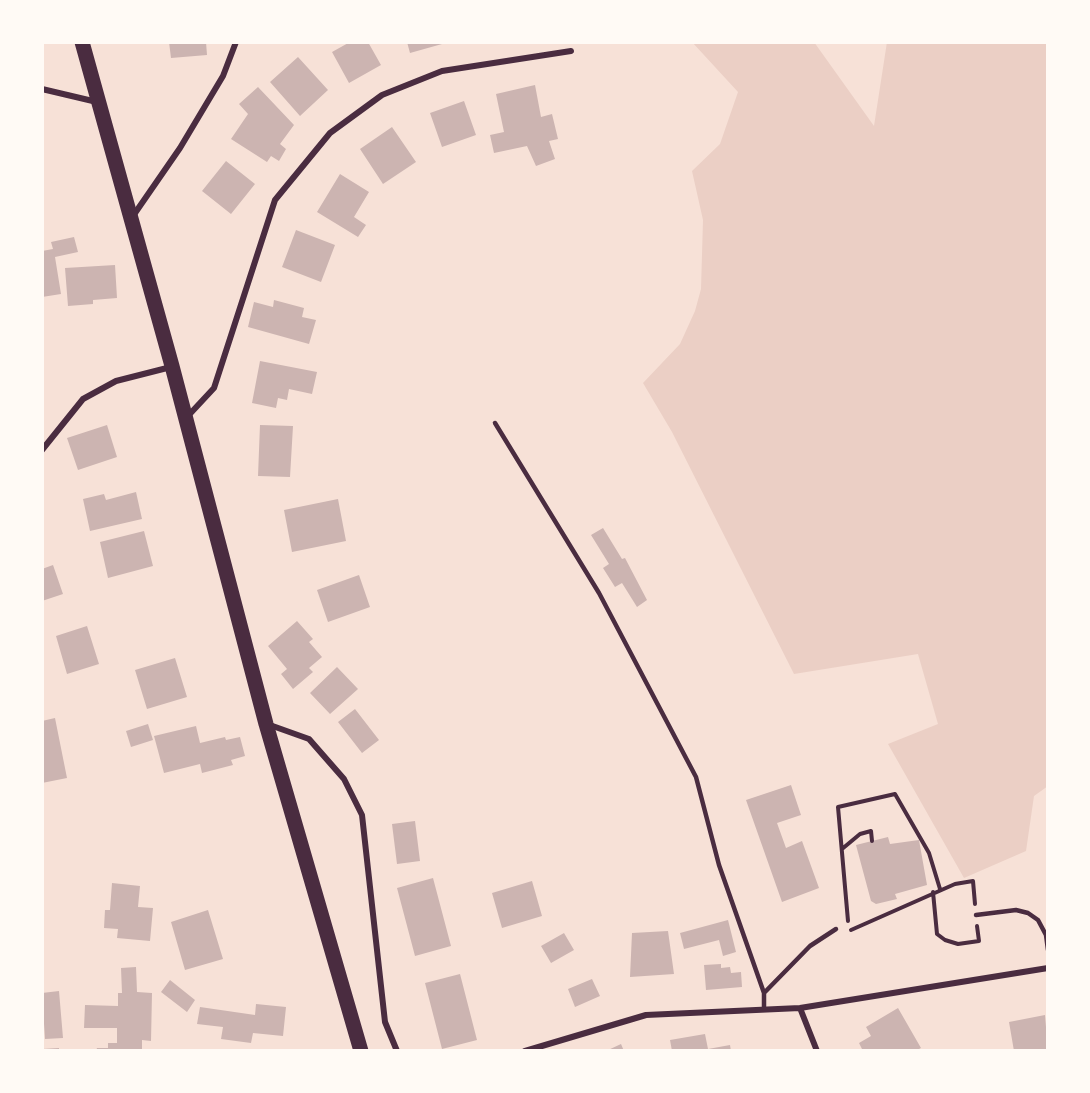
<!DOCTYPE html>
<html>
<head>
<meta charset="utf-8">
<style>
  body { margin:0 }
  #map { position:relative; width:1090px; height:1093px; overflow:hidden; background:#f7e1d7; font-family:Signika,sans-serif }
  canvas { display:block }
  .frame { position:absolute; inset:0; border:44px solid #fffaf5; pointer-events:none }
</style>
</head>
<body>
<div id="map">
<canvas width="1090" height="1093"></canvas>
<div class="frame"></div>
</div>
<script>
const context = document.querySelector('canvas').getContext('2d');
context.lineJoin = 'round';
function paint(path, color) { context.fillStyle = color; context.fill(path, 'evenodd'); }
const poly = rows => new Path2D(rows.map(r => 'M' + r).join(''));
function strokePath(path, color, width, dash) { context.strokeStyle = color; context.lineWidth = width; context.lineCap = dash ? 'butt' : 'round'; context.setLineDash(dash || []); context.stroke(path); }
paint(poly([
  [692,42,814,42,874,126,887,42,1048,42,1048,786,1034,796,1026,851,964,878,888,744,938,724,918,654,794,674,672,432,643,383,680,344,695,311,701,289,703,220,692,171,720,144,738,92]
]), '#ebcfc5');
paint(poly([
  [169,42,206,42,207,55,171,58],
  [350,42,368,42,381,65,349,83,332,52],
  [407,42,442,42,442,44,410,53],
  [298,57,328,90,300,116,270,82],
  [535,85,541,117,552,114,558,139,549,141,555,159,536,166,527,146,494,153,490,135,504,132,496,94],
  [258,87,294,125,280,144,286,149,279,161,271,156,267,162,231,139,248,114,239,104],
  [464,101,476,135,442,147,430,113],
  [392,127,416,162,383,184,360,149],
  [226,161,255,184,231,214,202,191],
  [340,174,369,192,354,217,366,225,358,237,317,212],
  [296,230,335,245,321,282,282,267],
  [74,237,78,252,55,257,61,294,42,297,42,251,53,249,51,242],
  [115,265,117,298,93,300,93,304,68,306,65,268],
  [274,300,304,308,302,317,316,320,309,344,248,327,254,302,273,307],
  [260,361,317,372,312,394,289,389,287,400,278,398,276,408,252,403],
  [107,425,117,457,78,470,67,438],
  [260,425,293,426,290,477,258,476],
  [136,492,142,519,90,531,83,499,104,494,106,500],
  [338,499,346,541,292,552,284,510],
  [603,528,622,559,625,558,647,600,637,607,622,583,615,587,603,568,609,564,591,535],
  [144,531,153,566,108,578,100,542],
  [53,565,63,594,42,601,42,569],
  [359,575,370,607,328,622,317,590],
  [297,621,313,639,309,642,322,657,309,668,313,672,293,689,281,674,287,669,268,646],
  [87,626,99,664,67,674,56,636],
  [175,658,187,697,147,709,135,670],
  [337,667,358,689,330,714,310,693],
  [355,709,379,740,362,753,338,722],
  [55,718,67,778,42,783,42,721],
  [148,724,153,740,131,747,126,731],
  [196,726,200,743,225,737,226,740,240,737,245,756,231,760,233,765,202,773,200,764,164,773,154,736],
  [791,785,801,815,777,823,786,848,802,841,819,888,782,902,746,800],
  [415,821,420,861,397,864,392,824],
  [888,837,890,844,919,840,927,885,895,894,897,899,876,904,871,901,856,845],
  [433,878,451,946,415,956,397,888],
  [532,881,542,916,502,928,492,893],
  [112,883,140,886,138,907,153,908,150,941,117,938,118,929,104,928,105,910,110,910],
  [208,910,223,959,185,970,171,922],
  [728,920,736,952,723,956,719,940,684,949,680,933],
  [668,931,674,974,630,977,632,933],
  [564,933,574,950,551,963,541,946],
  [721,964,721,968,730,967,731,973,741,972,742,987,706,990,704,965],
  [136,967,137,992,152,993,151,1041,142,1040,142,1051,96,1051,97,1048,108,1048,108,1043,117,1043,117,1028,84,1028,85,1005,118,1006,118,993,122,993,121,968],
  [460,974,477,1040,442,1049,425,983],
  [592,979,600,996,575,1007,568,989],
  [170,980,195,1000,187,1012,161,992],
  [59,991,63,1038,45,1039,42,993],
  [256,1004,286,1007,283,1036,253,1033,251,1043,221,1039,223,1027,197,1024,200,1007,255,1015],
  [898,1008,921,1048,915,1051,863,1051,859,1043,871,1036,866,1027],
  [1045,1015,1048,1051,1014,1051,1009,1022],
  [705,1034,708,1049,730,1045,731,1051,672,1051,670,1040],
  [621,1044,624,1051,606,1051],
  [59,1048,59,1051,42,1051,42,1049]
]), '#ccb4b1');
strokePath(poly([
  [842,849,860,834,871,831,872,841],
  [933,892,937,934,945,940,958,944,979,941,977,926],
  [848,921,838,807,895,794,929,853,940,889],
  [851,930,955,884,973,881,975,904]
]), '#4a2c40', 4);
strokePath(poly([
  [495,423,599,593,696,777,719,865,764,993,764,1009],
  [976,915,1016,910,1028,913,1038,920,1046,935,1048,950],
  [764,993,810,946,836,929]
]), '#4a2c40', 4.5);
strokePath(poly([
  [42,89,97,102],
  [133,216,180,148,223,76,236,42],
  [187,417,214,388,275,200,330,133,382,95,442,71,571,51],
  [42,450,83,399,116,381,171,367],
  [267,724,309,739,344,779,362,815,385,1022,397,1051],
  [800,1008,817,1051],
  [525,1051,646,1015,800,1008,1048,968]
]), '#4a2c40', 6);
strokePath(poly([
  [82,42,172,366,266,724,361,1051]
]), '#4a2c40', 15);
</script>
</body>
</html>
